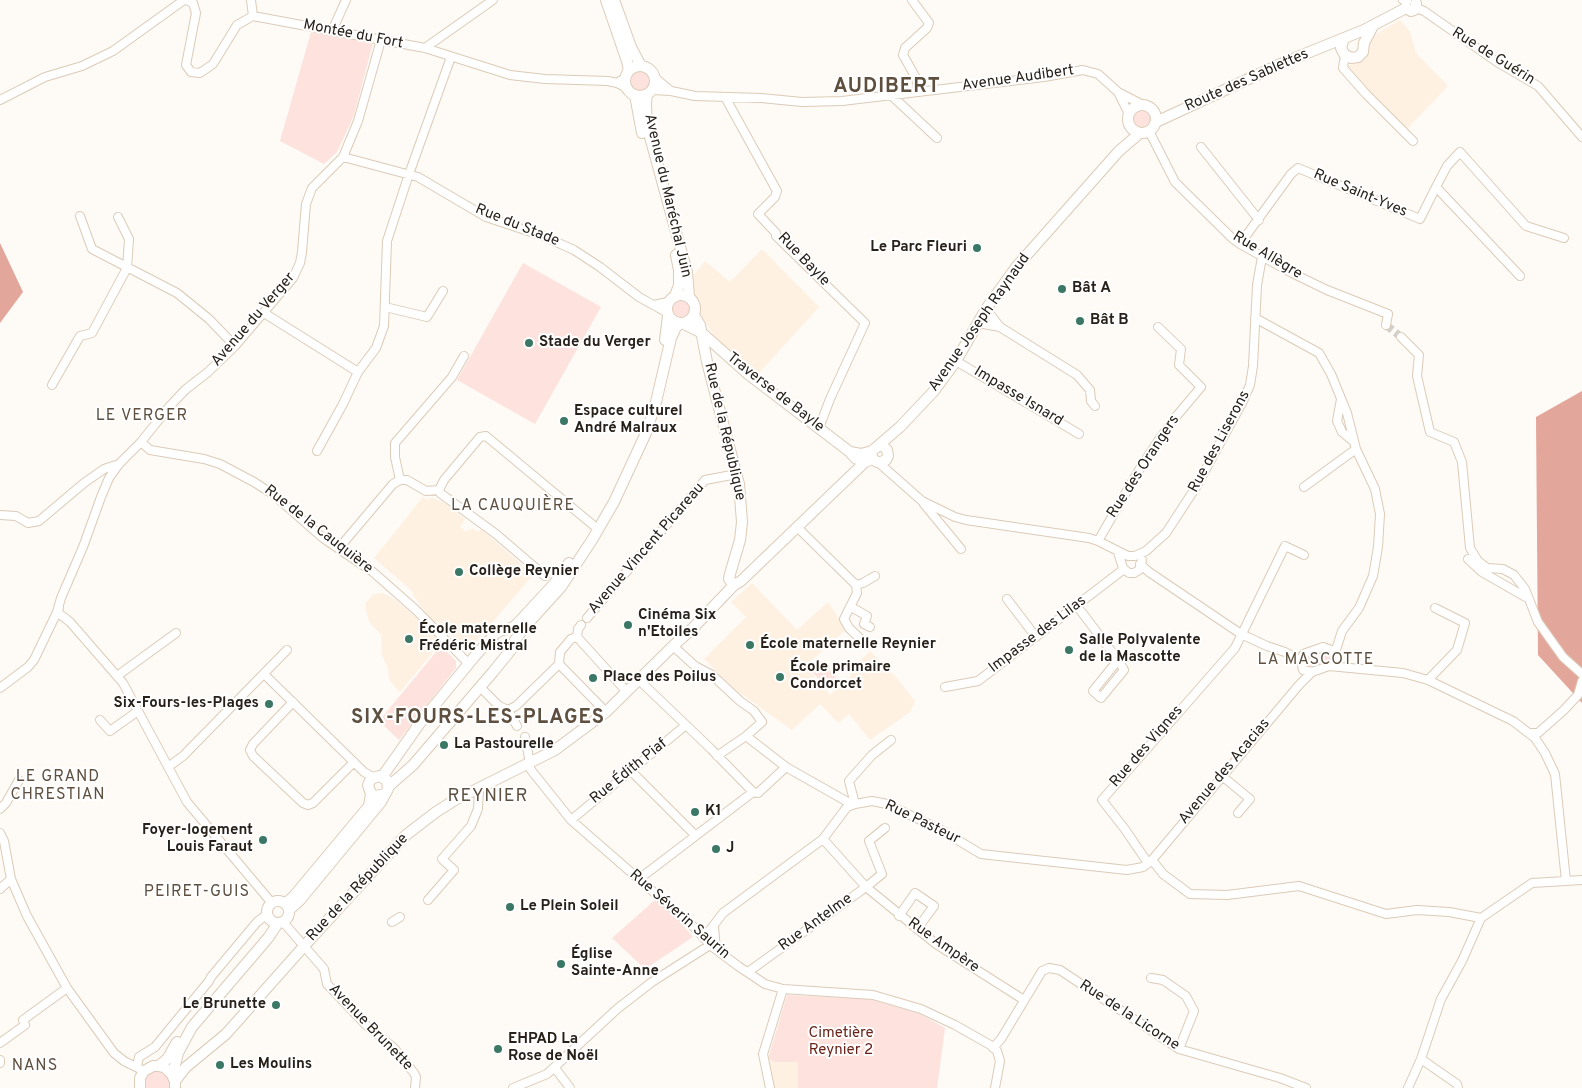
<!DOCTYPE html>
<html>
<head>
<meta charset="utf-8">
<style>
  body { margin:0 }
  canvas { display:block; background:#fefaf6 }
</style>
</head>
<body>
<canvas width="1582" height="1088"></canvas>
<script>
const context = document.querySelector('canvas').getContext('2d');
context.lineJoin = 'round';
function paint(path, color) { context.fillStyle = color; context.fill(path, 'evenodd'); }
const poly = rows => new Path2D(rows.map(r => 'M' + r).join(''));
function strokePath(path, color, width, dash) { context.strokeStyle = color; context.lineWidth = width; context.lineCap = dash ? 'butt' : 'round'; context.setLineDash(dash || []); context.stroke(path); }
function label(font, color, halo, rows, align = 'center') {
  context.font = font + ' Overpass,sans-serif'; context.lineWidth = 4; context.setLineDash([]); context.textBaseline = 'middle'; context.strokeStyle = halo; context.fillStyle = color; for (const [text, x, y, turn = 0] of rows) {
    context.save(); context.translate(x, y); context.rotate((+turn || 0) * Math.PI / 180); context.textAlign = isNaN(turn) ? turn : align; if (halo) context.strokeText(text, 0, 0); context.fillText(text, 0, 0); context.restore();
  }
}
paint(poly([
  [1400,20,1410,32,1416,53,1448,86,1407,129,1346,67,1360,61,1368,51,1371,37],
  [762,249,819,307,757,375,715,337,703,319,691,285,693,276,705,261,730,282],
  [423,497,428,500,431,497,446,504,465,519,460,527,466,532,470,529,471,530,473,528,478,532,481,529,529,571,527,574,531,577,468,651,443,626,442,626,437,621,435,622,425,612,412,593,413,592,374,558],
  [752,583,797,630,828,602,846,630,805,666,830,695,849,679,854,666,870,651,896,677,915,701,910,712,870,740,849,714,838,723,820,704,792,730,733,688,704,659,746,617,731,602],
  [383,593,395,600,412,614,441,643,400,692,390,681,388,669,382,655,381,635,369,622,366,609,366,602,374,594],
  [768,1059,775,1062,798,1061,798,1088,773,1088]
]), '#fff1e2');
paint(poly([
  [311,32,373,43,354,115,337,152,324,164,280,141],
  '626 81a14 14 0 1 1 28 0a14 14 0 1 1-28 0Z',
  '1128 119a14 14 0 1 1 28 0a14 14 0 1 1-28 0Z',
  [523,263,601,307,535,424,457,380],
  '667 309a14 14 0 1 1 28 0a14 14 0 1 1-28 0Z',
  [441,646,456,661,456,668,399,740,379,721],
  [1323,647,1335,653,1329,666,1303,670,1303,655],
  [820,660,839,681,829,690,809,669],
  [655,900,679,921,693,937,645,969,612,938],
  [787,995,869,999,920,1014,945,1028,937,1088,798,1088,798,1062,775,1062,768,1059],
  [164,1067,175,1088,140,1088,142,1074]
]), '#fde2dd');
paint(poly([
  [0,243,23,292,0,323],
  [1582,391,1582,703,1538,655,1536,417]
]), '#e3a69b');
strokePath(poly([
  [1386,325,1401,337]
]), '#d3cfca', 8, [8, 4]);
const minor = poly([
  [186,0,193,3,196,13,186,65,191,72,200,73,213,64,237,25,253,16,425,48,510,75,545,79,608,81,617,83,627,88],
  [251,0,253,16],
  [912,0,929,23,927,28,905,48,903,55,916,78,919,92],
  [1403,0,1407,2],
  [1416,8,1424,11,1497,62,1538,86,1582,137],
  [332,31,346,0],
  [425,48,493,0],
  [1347,57,1344,61,1343,68,1366,94,1413,141],
  [654,77,671,91],
  [617,83,626,77],
  [652,90,671,91,695,96,761,98,802,102,842,101,1044,77,1083,70,1098,74,1118,92,1141,104],
  [1118,92,1129,114],
  [891,95,937,138],
  [725,97,777,191,775,197,758,214,776,233,776,236,865,323,830,399,819,428],
  [0,100,45,77,82,66,113,51,184,0],
  [1149,131,1175,182,1232,238,1240,244,1292,273,1327,290,1388,314,1386,325],
  [1201,147,1259,220],
  [343,157,418,177,486,217,543,236,574,250,600,267,639,297,666,312],
  [1436,187,1447,166,1460,152,1526,226,1564,238],
  [80,216,92,249,177,293,209,319,235,346],
  [1240,244,1291,174,1298,168,1420,219,1436,187,1520,276],
  [654,305,668,302],
  [385,307,427,317,443,291],
  [986,309,1000,327,1077,375,1090,390,1091,401,1095,406],
  [264,313,358,372],
  [1255,318,1319,353,1331,374,1347,413,1356,449,1375,489,1380,514,1378,547,1373,576,1359,608,1342,631,1335,653],
  [978,323,1000,327],
  [1401,337,1419,355,1417,376,1430,432,1454,442,1462,462,1470,548,1478,561,1487,568,1503,569,1514,575,1525,589,1538,622,1563,657,1582,674],
  [956,361,1079,434],
  [52,385,80,336,92,333,127,268,129,239,118,217],
  [1341,399,1337,421,1342,432,1354,442],
  [141,442,150,450,204,459,220,464,254,482,274,495,323,538,373,572,416,610,469,664],
  [317,451,343,404,358,372,376,348,384,326,387,241,409,174,451,57],
  [879,463,922,501,955,517,966,520,1089,538,1098,541,1128,556,1135,556,1146,551,1166,533,1196,487,1243,401,1250,385,1253,366,1257,285,1262,257],
  [400,480,407,480,426,491,439,490],
  [1304,487,1356,449],
  [924,504,961,549],
  [0,515,16,516,28,523,39,521,84,483,104,469,119,464],
  [797,527,856,585,857,593,844,619,849,628,867,645],
  [1098,541,1139,470,1158,441,1174,419,1201,387,1179,365,1181,349,1158,327],
  [339,548,393,484,400,480,395,457,395,443,452,377,464,356],
  [1118,552,1123,568,1129,573,1134,573,1139,570,1142,560],
  [1468,559,1482,572,1529,599],
  [1140,564,1149,572,1241,634,1267,646,1285,652,1301,661],
  [545,576,496,534,440,493,439,490,444,480,480,437,486,436,593,525],
  [856,585,863,583,875,576],
  [1007,599,1036,637],
  [1077,606,1118,660,1124,670,1101,698,1093,691,1118,660],
  [851,607,867,616,864,624,870,627],
  [57,612,61,598,83,547,101,497,109,478,119,464,141,442,169,407,185,390,208,372,235,346,293,278,300,263,302,252,306,204,312,188,343,157,358,121,381,40],
  [57,612,70,622,123,683,187,802,271,902],
  [587,618,705,480,737,474],
  [577,637,627,692],
  [673,646,695,666,712,675,740,701,754,711,762,722,746,736,717,756],
  [1323,647,1331,650,1335,653,1336,658,1333,663,1329,666,1312,672,1303,670,1301,661,1303,655,1306,653,1323,647],
  [559,664,606,712],
  [1329,666,1403,673,1428,680,1513,721,1535,738,1545,753,1555,774,1566,881],
  [264,674,364,772,373,777],
  [117,676,176,633],
  [639,680,711,749,753,792,758,793,786,767,846,801,855,804,872,801,887,804,941,830,981,854,1127,870,1143,867,1152,860,1299,685,1312,672],
  [1428,680,1457,650,1465,623,1435,608],
  [480,687,499,706,508,710,517,726],
  [945,687,978,681,1124,569],
  [0,688,28,667,34,660,59,608],
  [293,702,253,744,250,750,253,756,303,803,308,805,313,803,354,762],
  [508,710,516,706,559,664,560,652,571,639,577,637,578,629,581,625],
  [100,720,110,731,138,711],
  [1530,733,1538,733,1564,710,1578,695,1582,681],
  [746,736,786,767],
  [525,737,530,763],
  [528,764,531,770,571,820,696,929,710,945,738,966,765,984,783,989,873,995,921,1009,955,1025,992,1046,997,1051,1000,1061,995,1088],
  [168,767,183,756,287,650],
  [631,771,695,835],
  [1222,776,1250,799,1238,813],
  [0,809,6,803,19,780],
  [571,820,686,725],
  [885,828,869,841,882,874,866,887,936,944,1024,1000],
  [0,833,4,841,11,879,27,916,67,988,114,1053,124,1061,144,1071],
  [1152,860,1163,874,1190,894,1227,895,1299,886,1386,914,1417,910,1449,912,1481,918],
  [1148,863,1124,828,1102,800,1235,648,1285,546,1304,555],
  [639,879,753,792],
  [0,889,11,879],
  [428,900,454,870,442,859,471,826,478,809,479,789],
  [899,916,915,893,934,906,917,929],
  [1481,918,1532,883,1582,880],
  [283,922,324,969,327,984,366,1025,394,1048,414,1073,416,1077,415,1088],
  [392,922,400,917],
  [714,927,716,949],
  [704,938,723,913,823,839],
  [748,972,866,887,823,839,847,807,855,804,849,781,872,755,891,740],
  [1151,978,1163,980,1186,996,1194,1011,1179,1049],
  [0,1043,25,1025,23,1020,67,988],
  [993,1048,1001,1039,1042,971,1049,968,1060,970,1179,1049,1280,1078,1306,1088],
  [1421,1059,1457,1084,1458,1088],
  [0,1060,0,1063],
  [137,1066,139,1057,155,1047,209,981,211,977,257,922,266,915],
  [555,1068,570,1088],
  [513,1088,547,1074,617,1009,652,982,710,945],
  [770,1088,763,1054,783,989],
  [1408,1088,1421,1059,1441,999,1462,961,1481,918]
]);
const major = poly([
  [606,0,627,61,629,71],
  [614,0,631,47,641,66],
  [1406,8,1411,11,1414,10,1416,8,1416,3],
  [1344,38,1341,48,1344,54,1351,58,1358,57,1363,52,1364,43,1373,26],
  '625 81a15 15 0 1 1 30 0a15 15 0 1 1-30 0Z',
  [647,94,646,104,647,126,687,272,689,297],
  [635,95,642,133],
  '1128 119a14 14 0 1 1 28 0a14 14 0 1 1-28 0Z',
  [1156,122,1285,62,1364,30,1406,8],
  '667 309a14 14 0 1 1 28 0a14 14 0 1 1-28 0Z',
  [675,296,679,285,679,270,676,255],
  [694,315,700,325,707,362,739,484,742,522,740,540,730,574,729,579,734,585],
  [684,324,702,333,748,374,850,452,855,458,865,462,873,459],
  [665,340,668,316],
  [850,452,861,454,872,451,900,427,934,391,956,361,986,309,1017,266,1119,151,1140,133],
  [871,454,873,459,877,462,881,462,886,460,888,456,887,450,883,446,878,446],
  [382,777,420,723,475,656,496,633,502,630,512,628,518,623,554,584,569,563],
  [389,786,413,765,493,672,514,646,515,640,523,629,561,587,592,540,614,502,646,433,656,402,671,338,676,327,680,324],
  '267 912a11 11 0 1 1 22 0a11 11 0 1 1-22 0Z',
  [286,903,294,896,369,806,371,794],
  [289,910,300,900,381,802,388,789,387,780,379,776,371,779,368,785,371,794,376,796,385,794],
  [159,1066,168,1058,177,1042],
  [174,1077,174,1069,178,1053,192,1027,268,938,278,923],
  [175,1081,186,1067,226,1034,305,945,406,835,436,812,455,800,555,750,606,712,673,646,693,628,734,585,741,581,865,462],
  [140,1088,140,1078,144,1071,153,1066,159,1066,164,1067,171,1073,175,1081,175,1088]
]);
strokePath(minor, '#dccbb7', 10);
strokePath(major, '#dccbb7', 12);
strokePath(minor, '#fff', 8);
strokePath(major, '#fff', 10);
for (const [x, y, r, color] of [
  [977,248,5,"#3a7764"],
  [1062,289,5,"#3a7764"],
  [1080,321,5,"#3a7764"],
  [529,343,5,"#3a7764"],
  [564,421,5,"#3a7764"],
  [459,572,5,"#3a7764"],
  [628,625,5,"#3a7764"],
  [409,639,5,"#3a7764"],
  [750,645,5,"#3a7764"],
  [1069,650,5,"#3a7764"],
  [780,677,5,"#3a7764"],
  [593,678,5,"#3a7764"],
  [269,704,5,"#3a7764"],
  [444,745,5,"#3a7764"],
  [695,812,5,"#3a7764"],
  [263,840,5,"#3a7764"],
  [716,849,5,"#3a7764"],
  [510,907,5,"#3a7764"],
  [561,964,5,"#3a7764"],
  [276,1005,5,"#3a7764"],
  [498,1049,5,"#3a7764"],
  [220,1065,5,"#3a7764"]
]) { const dot = new Path2D(); dot.arc(x, y, r, 0, 2 * Math.PI); context.fillStyle = color; context.fill(dot); strokePath(dot, '#fff', 2); }
label('15px', '#27211a', '#fff', [
  ["Montée du Fort",353,35,11],
  ["Rue de Guérin",1493,57,32],
  ["Avenue Audibert",1018,79,-8],
  ["Route des Sablettes",1247,81,-24],
  ["Rue Saint-Yves",1360,194,23],
  ["Avenue du Maréchal Juin",667,196,77],
  ["Rue du Stade",517,226,22],
  ["Rue Allègre",1267,256,31],
  ["Rue Bayle",803,260,46],
  ["Avenue du Verger",254,320,-49],
  ["Avenue Joseph Raynaud",980,323,-55],
  ["Traverse de Bayle",775,393,38],
  ["Impasse Isnard",1018,397,31],
  ["Rue de la République",724,432,77],
  ["Rue des Liserons",1220,442,-62],
  ["Rue des Orangers",1144,467,-57],
  ["Rue de la Cauquière",318,530,38],
  ["Avenue Vincent Picareau",647,549,-49],
  ["Impasse des Lilas",1038,635,-37],
  ["Rue des Vignes",1147,747,-49],
  ["Rue Édith Piaf",629,772,-39],
  ["Avenue des Acacias",1225,772,-50],
  ["Rue Pasteur",922,823,26],
  ["Rue de la République",358,888,-47],
  ["Rue Séverin Saurin",679,915,41],
  ["Rue Antelme",816,923,-36],
  ["Rue Ampère",943,946,35],
  ["Rue de la Licorne",1129,1016,33],
  ["Avenue Brunette",370,1028,46]
]);
label('bold 15px', '#27211a', '#fff', [
  ["Le Parc Fleuri",967,248,"right"],
  ["Bât A",1072,289],
  ["Bât B",1090,321],
  ["Stade du Verger",539,343],
  ["Espace culturel",574,412],
  ["André Malraux",574,429],
  ["Collège Reynier",469,572],
  ["Cinéma Six",638,616],
  ["n'Etoiles",638,633],
  ["École maternelle",419,630],
  ["Frédéric Mistral",419,647],
  ["Salle Polyvalente",1079,641],
  ["de la Mascotte",1079,658],
  ["École maternelle Reynier",760,645],
  ["École primaire",790,668],
  ["Condorcet",790,685],
  ["Place des Poilus",603,678],
  ["Six-Fours-les-Plages",259,704,"right"],
  ["La Pastourelle",454,745],
  ["K1",705,812],
  ["Foyer-logement",253,831,"right"],
  ["Louis Faraut",253,848,"right"],
  ["J",726,849],
  ["Le Plein Soleil",520,907],
  ["Église",571,955],
  ["Sainte-Anne",571,972],
  ["Le Brunette",266,1005,"right"],
  ["EHPAD La",508,1040],
  ["Rose de Noël",508,1057],
  ["Les Moulins",230,1065]
], 'left');
label('15px', '#6b2319', '#fff', [
  ["Cimetière",841,1034],
  ["Reynier 2",841,1051]
]);
context.letterSpacing = '1px';
label('16px', '#5e4f3f', '#fff', [
  ["LE VERGER",142,417],
  ["LA CAUQUIÈRE",513,507],
  ["LA MASCOTTE",1316,661],
  ["LE GRAND",58,778],
  ["CHRESTIAN",58,796],
  ["PEIRET-GUIS",197,893],
  ["NANS",35,1067]
]);
context.letterSpacing = '0px';
context.letterSpacing = '1px';
label('18px', '#5e4f3f', '#fff', [
  ["REYNIER",488,797]
]);
context.letterSpacing = '0px';
context.letterSpacing = '1px';
label('bold 20px', '#5e4f3f', '#fff', [
  ["AUDIBERT",887,88],
  ["SIX-FOURS-LES-PLAGES",478,719]
]);
context.letterSpacing = '0px';
</script>
</body>
</html>
